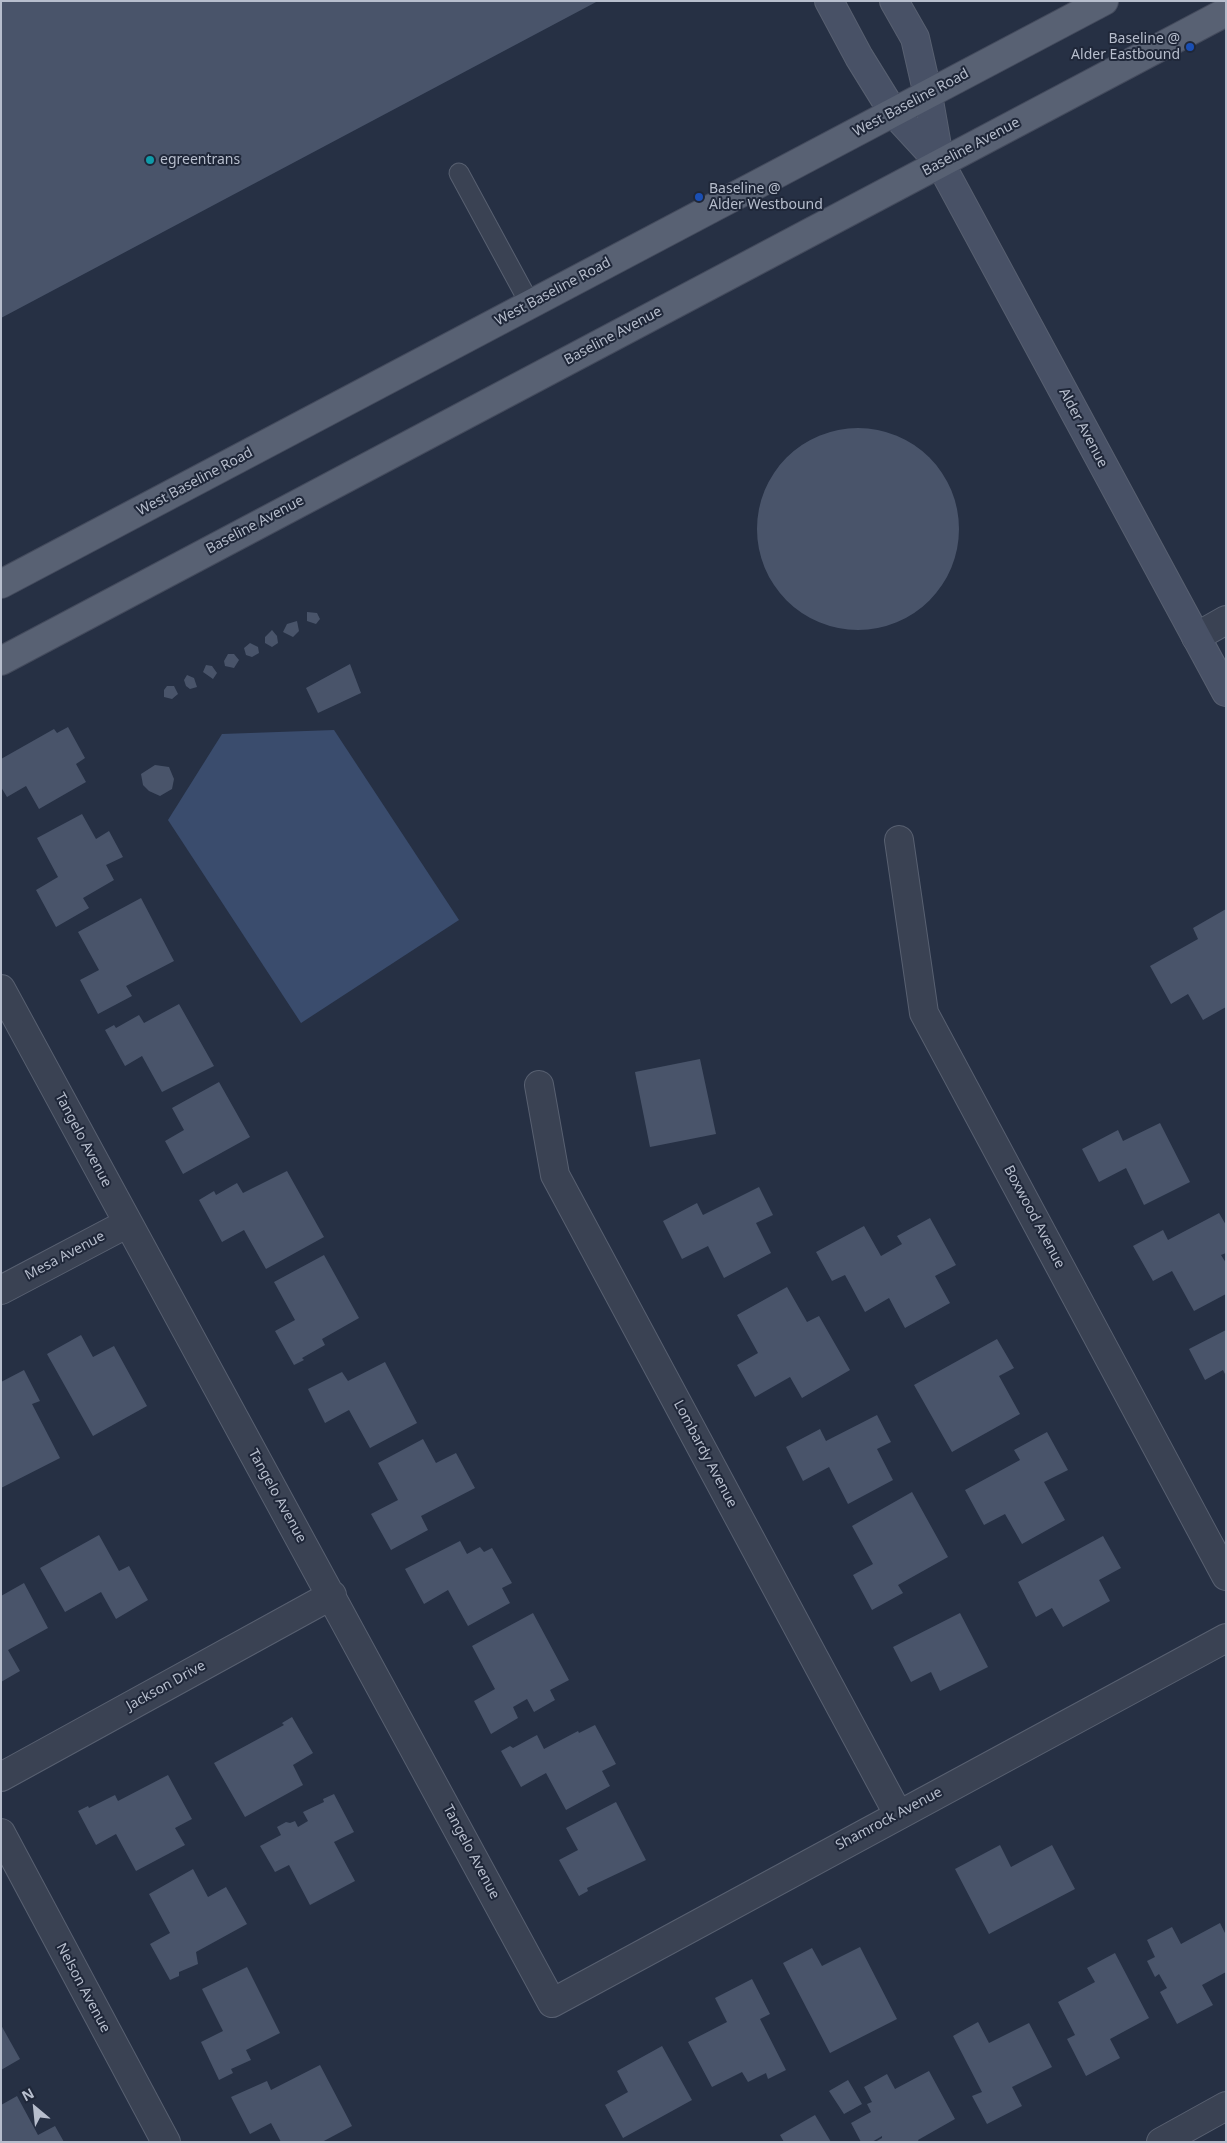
<!DOCTYPE html>
<html>
<head>
<meta charset="utf-8">
<style>
  body { margin:0 }
  #map { position:relative; width:1227px; height:2143px; overflow:hidden; background:#263044; font-family:"Noto Sans",sans-serif }
  canvas { display:block }
  .frame { position:absolute; inset:0; border:2px solid #b7becd; pointer-events:none }
  .north { position:absolute; left:10px; top:2083px; width:50px; height:50px; -webkit-text-stroke:4px #1f2739; paint-order:stroke; rotate:332deg; font-size:14px; font-weight:700; line-height:20px; text-align:center; color:#b7becd }
  .north::after { content:''; display:block; margin:auto; width:18px; height:22px; background:#b7becd; clip-path:polygon(50% 0,100% 100%,50% 72%,0 100%) }
</style>
</head>
<body>
<div id="map">
<canvas width="1227" height="2143"></canvas>
<div class="frame"></div>
<div class="north">N</div>
</div>
<script>
const context = document.querySelector('canvas').getContext('2d');
context.lineJoin = 'round';
function paint(path, color) { context.fillStyle = color; context.fill(path, 'evenodd'); }
const poly = rows => new Path2D(rows.map(r => 'M' + r).join(''));
function strokePath(path, color, width, dash) { context.strokeStyle = color; context.lineWidth = width; context.lineCap = dash ? 'butt' : 'round'; context.setLineDash(dash || []); context.stroke(path); }
function label(font, color, halo, rows, align = 'center') {
  context.font = font + ' "Noto Sans",sans-serif'; context.lineWidth = 4; context.setLineDash([]); context.textBaseline = 'middle'; context.strokeStyle = halo; context.fillStyle = color; for (const [text, x, y, turn = 0] of rows) {
    context.save(); context.translate(x, y); context.rotate((+turn || 0) * Math.PI / 180); context.textAlign = isNaN(turn) ? turn : align; if (halo) context.strokeText(text, 0, 0); context.fillText(text, 0, 0); context.restore();
  }
}
paint(poly([
  [334,730,459,920,301,1023,168,820,222,734]
]), '#3a4c6d');
paint(poly([
  [1,1,598,1,1,318],
  '757 529a101 101 0 1 1 202 0a101 101 0 1 1-202 0Z',
  [307,612,317,613,320,619,316,624,307,621],
  [297,621,299,631,293,637,283,632,287,624],
  [272,630,277,636,278,643,272,647,265,643,265,637],
  [250,643,258,647,259,653,252,657,246,655,244,648],
  [228,654,234,654,239,660,234,668,225,666,224,661],
  [350,664,361,693,318,713,306,688],
  [206,665,212,666,217,673,213,679,203,672],
  [187,675,194,678,197,687,190,689,186,686,184,680],
  [167,686,174,686,178,694,172,699,164,697,164,690],
  [68,727,85,758,76,764,86,782,39,809,26,786,7,797,1,787,1,759,54,729,57,733],
  [155,765,169,767,174,779,172,789,160,796,149,791,143,785,141,774],
  [82,814,96,839,109,831,123,857,106,865,114,880,83,898,89,908,56,927,36,890,58,877,37,838],
  [141,898,174,961,126,986,132,996,98,1014,80,980,99,970,78,932],
  [1226,909,1226,1007,1203,1020,1188,994,1171,1004,1150,966,1198,939,1193,928],
  [179,1004,214,1066,162,1092,142,1056,125,1066,105,1030,114,1025,116,1028,139,1015,144,1023],
  [700,1059,716,1134,650,1147,635,1072],
  [219,1082,250,1137,183,1174,165,1141,184,1130,172,1108],
  [1160,1123,1190,1182,1144,1205,1126,1168,1099,1182,1082,1149,1118,1130,1123,1141],
  [287,1171,324,1237,266,1269,244,1230,222,1242,199,1200,214,1191,216,1195,237,1183,243,1193],
  [759,1187,773,1215,756,1223,771,1253,724,1278,708,1246,682,1259,663,1221,697,1203,703,1215],
  [1219,1213,1226,1225,1226,1253,1221,1255,1226,1263,1226,1294,1194,1311,1172,1271,1153,1281,1133,1246,1163,1230,1168,1240],
  [930,1218,956,1265,935,1276,950,1303,905,1328,889,1298,865,1312,845,1275,832,1281,816,1252,864,1226,881,1256,902,1244,897,1236],
  [324,1255,359,1318,322,1339,325,1345,302,1358,304,1360,294,1365,275,1331,295,1320,274,1282],
  [787,1287,807,1322,819,1316,850,1370,802,1398,790,1377,755,1397,737,1365,758,1353,737,1315],
  [1226,1330,1226,1376,1223,1370,1205,1380,1189,1349],
  [81,1335,93,1357,114,1346,147,1406,93,1436,47,1354],
  [997,1339,1014,1368,999,1376,1020,1414,952,1452,914,1385],
  [385,1362,417,1423,370,1448,349,1410,325,1423,308,1389,342,1372,348,1381],
  [24,1370,40,1401,32,1404,60,1458,1,1488,1,1382],
  [877,1415,891,1442,877,1449,893,1480,848,1504,829,1467,803,1481,786,1447,820,1429,826,1441],
  [1047,1432,1068,1470,1044,1482,1065,1520,1022,1544,1005,1514,984,1525,965,1490,1020,1460,1014,1450],
  [423,1439,436,1463,456,1453,475,1488,421,1516,428,1530,391,1550,371,1514,398,1500,378,1463],
  [912,1492,948,1557,898,1585,903,1593,872,1610,853,1575,873,1564,852,1526],
  [99,1535,119,1571,129,1566,148,1600,116,1619,101,1592,65,1612,40,1568],
  [1103,1536,1121,1568,1099,1580,1110,1601,1063,1627,1052,1608,1036,1617,1018,1582],
  [460,1541,467,1554,480,1547,484,1552,492,1548,512,1583,502,1588,510,1603,468,1626,448,1590,424,1604,405,1569],
  [24,1583,48,1628,8,1650,20,1671,1,1682,1,1596],
  [533,1613,569,1680,550,1690,555,1700,534,1712,527,1699,513,1707,518,1718,491,1734,474,1701,495,1689,472,1646],
  [960,1613,988,1667,940,1691,931,1672,911,1682,893,1647],
  [292,1717,313,1753,293,1765,303,1785,245,1817,214,1763,284,1725,282,1723],
  [595,1725,616,1764,602,1771,610,1786,566,1810,546,1773,521,1787,501,1751,510,1746,513,1748,537,1735,544,1749,578,1731,579,1733],
  [168,1775,192,1819,175,1828,185,1845,136,1871,116,1834,96,1845,78,1811,88,1806,89,1808,115,1795,118,1801],
  [334,1794,354,1832,334,1842,355,1881,310,1905,289,1865,275,1872,260,1846,281,1835,277,1827,286,1822,290,1823,295,1821,298,1827,308,1821,303,1812,324,1802,323,1799],
  [616,1802,646,1860,587,1888,588,1891,579,1896,559,1860,578,1850,566,1828],
  [1000,1845,1011,1867,1052,1845,1075,1889,989,1934,955,1869],
  [193,1869,208,1897,226,1887,247,1924,196,1952,198,1964,179,1972,179,1976,170,1980,150,1944,170,1933,149,1894],
  [1220,1923,1226,1935,1226,1972,1202,1985,1213,2005,1177,2024,1160,1992,1167,1988,1159,1974,1155,1977,1147,1961,1155,1957,1147,1940,1172,1927,1181,1944],
  [860,1947,897,2019,830,2053,783,1963,812,1948,822,1966],
  [1115,1953,1149,2018,1110,2039,1120,2058,1086,2076,1067,2039,1075,2035,1058,2002,1095,1982,1087,1968],
  [247,1967,280,2033,246,2050,251,2060,231,2069,233,2073,219,2080,201,2042,223,2031,202,1989],
  [752,1979,770,2014,760,2019,786,2070,768,2079,766,2073,748,2082,742,2072,712,2087,688,2042,727,2022,715,1998],
  [978,2022,989,2043,1029,2023,1052,2067,1012,2087,1022,2106,987,2124,972,2096,982,2092,953,2036],
  [1,2025,20,2059,1,2070],
  [662,2046,692,2100,623,2138,605,2105,628,2092,617,2071],
  [320,2065,352,2126,322,2142,281,2142,271,2123,250,2134,231,2097,267,2081,271,2090],
  [929,2071,955,2119,918,2140,919,2142,875,2142,882,2138,882,2136,872,2142,861,2142,851,2123,871,2112,867,2104,872,2102,864,2087,887,2074,895,2089],
  [848,2080,862,2104,844,2114,829,2091],
  [17,2096,38,2135,55,2126,64,2142,1,2142,1,2105],
  [815,2115,831,2142,784,2142,780,2135]
]), '#49546a');
const lane = poly([
  [459,173,530,304]
]);
const street = poly([
  [1196,637,1226,620],
  [899,840,924,1013,1226,1576],
  [1,989,552,2003,1226,1638],
  [539,1085,555,1175,898,1814],
  [1,1290,128,1223],
  [1,1777,332,1595],
  [1,1833,166,2142],
  [1161,2142,1226,2106]
]);
const secondary = poly([
  [829,1,859,57,893,112,940,163,1226,692],
  [894,1,915,38,928,95,940,163]
]);
const primary = poly([
  [1,584,1104,1],
  [1,661,1226,12]
]);
strokePath(lane, '#586071', 21);
strokePath(street, '#586071', 30);
strokePath(secondary, '#586071', 30);
strokePath(primary, '#444b5d', 30);
strokePath(lane, '#3a4253', 19);
strokePath(street, '#3a4253', 28);
strokePath(secondary, '#485166', 28);
strokePath(primary, '#586173', 28);
for (const [x, y, r, color] of [
  [1190,47,5,"#1a4fb4"],
  [150,160,5,"#0f9aa8"],
  [699,197,5,"#1a4fb4"]
]) { const dot = new Path2D(); dot.arc(x, y, r, 0, 2 * Math.PI); context.fillStyle = color; context.fill(dot); strokePath(dot, '#1f2739', 2); }
label('14px', '#b7becd', '#1f2739', [
  ["Baseline @",1180,39,"right"],
  ["Alder Eastbound",1180,55,"right"],
  ["egreentrans",160,160],
  ["Baseline @",709,189],
  ["Alder Westbound",709,205]
], 'left');
label('14px', '#b7becd', '#1f2739', [
  ["West Baseline Road",911,103,-28],
  ["Baseline Avenue",971,147,-28],
  ["West Baseline Road",553,292,-28],
  ["Baseline Avenue",613,336,-28],
  ["Alder Avenue",1083,428,62],
  ["West Baseline Road",195,482,-28],
  ["Baseline Avenue",255,525,-28],
  ["Tangelo Avenue",83,1140,62],
  ["Boxwood Avenue",1034,1217,62],
  ["Mesa Avenue",65,1256,-28],
  ["Lombardy Avenue",705,1454,62],
  ["Tangelo Avenue",277,1496,61],
  ["Jackson Drive",166,1686,-29],
  ["Shamrock Avenue",889,1819,-28],
  ["Tangelo Avenue",471,1852,62],
  ["Nelson Avenue",83,1988,62]
]);
</script>
</body>
</html>
